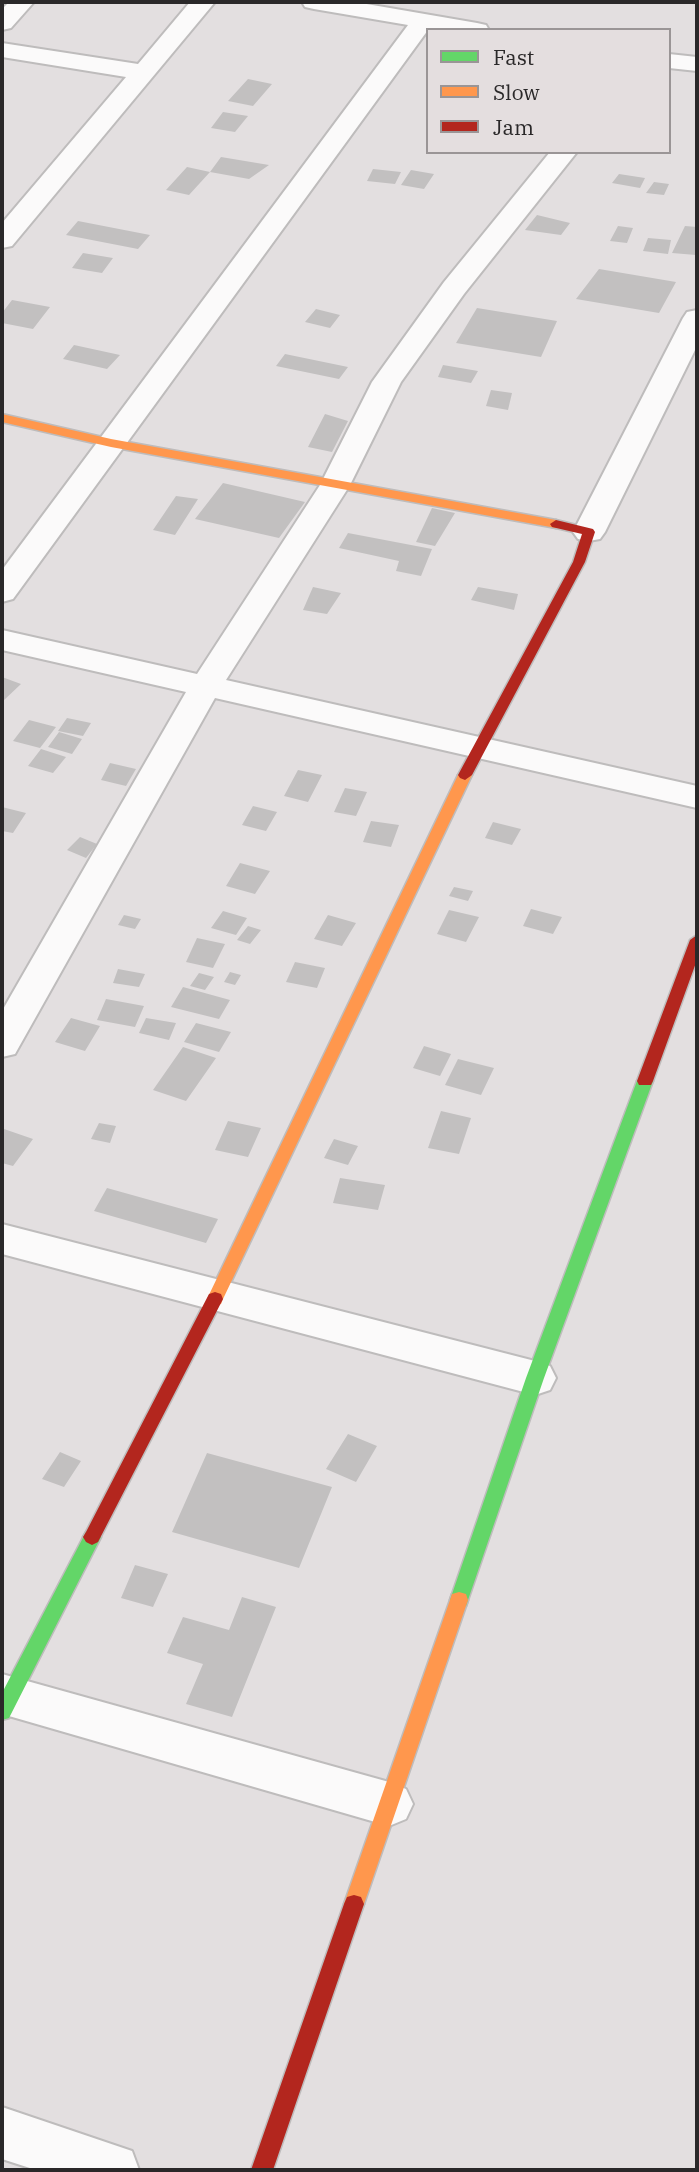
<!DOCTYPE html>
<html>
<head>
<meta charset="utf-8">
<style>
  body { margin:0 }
  #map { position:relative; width:699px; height:2172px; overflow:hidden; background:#e3dfe0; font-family:"IBM Plex Serif",serif }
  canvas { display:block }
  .frame { position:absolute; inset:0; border:4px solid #2a2829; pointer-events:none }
  .legend { position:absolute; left:426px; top:28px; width:245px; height:126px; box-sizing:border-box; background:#e4dedf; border:2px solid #9a9596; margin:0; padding:9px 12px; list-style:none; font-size:21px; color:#2a2829 }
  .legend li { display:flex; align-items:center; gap:14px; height:35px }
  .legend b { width:35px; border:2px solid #9a9596 }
</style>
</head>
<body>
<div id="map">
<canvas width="699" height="2172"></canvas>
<div class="frame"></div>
<ul class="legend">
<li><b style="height:9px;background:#63d668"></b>Fast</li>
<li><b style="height:9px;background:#ff974d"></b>Slow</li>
<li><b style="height:9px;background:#b3261e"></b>Jam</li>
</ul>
</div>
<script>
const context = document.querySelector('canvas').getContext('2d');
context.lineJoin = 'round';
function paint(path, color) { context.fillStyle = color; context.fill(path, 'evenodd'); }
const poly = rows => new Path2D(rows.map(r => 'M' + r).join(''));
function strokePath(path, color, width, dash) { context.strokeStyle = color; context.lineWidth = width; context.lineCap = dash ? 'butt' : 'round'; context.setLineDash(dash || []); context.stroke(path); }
paint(poly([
  [248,79,272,84,253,106,228,101],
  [223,112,248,116,235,132,211,128],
  [221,157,269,165,249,179,210,172],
  [187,167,210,172,189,195,166,190],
  [373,169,401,172,395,184,367,181],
  [411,170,434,174,424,189,401,185],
  [619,174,645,178,640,188,612,183],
  [654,182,669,184,664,195,646,193],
  [537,215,570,223,561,235,525,230],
  [78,221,150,235,138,249,66,235],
  [618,226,633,228,627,243,610,241],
  [685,226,697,227,696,255,672,253],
  [648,238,671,240,668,254,643,251],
  [83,253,113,258,102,273,72,268],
  [599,269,676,282,659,313,576,299],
  [12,300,50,307,33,329,2,323,2,313],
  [477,308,557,321,541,357,456,343],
  [316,309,340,315,330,328,305,322],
  [74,345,120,355,107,369,63,359],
  [285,354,348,367,339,379,276,366],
  [443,365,478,371,471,383,438,377],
  [491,390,512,393,508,410,486,406],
  [325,414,348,421,332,452,308,447],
  [223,483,305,502,279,538,195,519],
  [176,496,198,499,175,535,153,530],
  [432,508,455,513,435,546,416,542],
  [348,533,432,549,421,576,396,571,399,561,339,548],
  [313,587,341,593,327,614,303,610],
  [478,587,518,594,514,610,471,600],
  [2,677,21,684,2,702],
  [67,718,91,723,83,736,58,731],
  [29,720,56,727,40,748,13,741],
  [59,732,82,739,72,754,48,747],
  [41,749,66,757,53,773,28,766],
  [110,763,136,769,126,786,101,780],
  [298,770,322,775,308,802,284,796],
  [345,788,367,792,356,816,334,812],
  [253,806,277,812,266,831,242,825],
  [2,807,26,813,13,833,2,831],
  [371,821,399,825,391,847,363,842],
  [493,822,521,829,512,845,485,838],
  [80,837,97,844,86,858,67,850],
  [240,863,270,871,255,894,226,886],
  [454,887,473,891,468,901,449,896],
  [531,909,562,917,553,934,523,926],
  [449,910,479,917,466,942,437,934],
  [223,911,247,918,236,935,211,928],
  [124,915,141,919,135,929,118,925],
  [328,915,356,923,342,946,314,939],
  [248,926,261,930,250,944,237,940],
  [197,938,225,944,213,968,186,962],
  [295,962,325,968,317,988,286,982],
  [118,969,145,974,139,987,113,983],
  [230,972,241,975,235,985,224,982],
  [199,973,214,977,205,990,190,986],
  [183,987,230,1000,219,1019,171,1007],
  [106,999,144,1006,135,1027,97,1020],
  [71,1018,100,1026,85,1051,55,1042],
  [146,1018,176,1023,169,1040,139,1033],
  [196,1023,231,1032,219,1052,184,1042],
  [424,1046,451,1054,440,1076,413,1068],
  [183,1047,216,1058,186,1101,153,1090],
  [458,1059,494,1068,481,1095,445,1085],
  [441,1111,471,1118,459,1154,428,1148],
  [228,1121,261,1128,248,1157,215,1150],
  [99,1123,116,1126,110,1143,91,1139],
  [4,1129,33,1139,13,1166,2,1163],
  [334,1139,358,1146,348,1165,324,1158],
  [340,1178,385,1185,378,1210,333,1203],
  [107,1188,218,1219,206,1243,94,1211],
  [348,1434,377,1446,356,1482,326,1469],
  [60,1452,81,1461,64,1487,42,1479],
  [207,1453,332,1487,299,1568,172,1532],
  [135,1565,168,1574,153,1607,121,1598],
  [242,1597,276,1607,232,1717,186,1704,203,1664,167,1653,183,1617,229,1630]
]), '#c2c0c0');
const street = poly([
  [9,2,34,2,11,28,2,30,2,9,9,2],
  [190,2,215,2,12,246,2,248,2,223,126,77,2,57,2,43,138,64,190,2],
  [302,2,355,2,477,23,486,25,489,30,428,30,13,599,2,602,2,570,408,25,314,9,305,7,302,2],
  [669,54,697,57,697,71,669,68,669,54],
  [550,152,577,152,464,294,401,382,350,485,226,680,697,786,697,808,215,698,15,1054,2,1057,2,1011,186,692,2,650,2,630,197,674,320,485,372,382,444,282,550,152],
  [697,310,697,346,605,532,600,539,589,541,578,539,573,532,683,318,687,312,697,310],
  [2,1224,535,1361,550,1366,556,1378,550,1390,535,1395,2,1254,2,1224],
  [2,1674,389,1782,406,1789,413,1804,406,1819,389,1826,2,1714,2,1674],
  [2,2107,132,2151,139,2170,36,2170,2,2159,2,2107]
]);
const fast = poly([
  [645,1075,653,1081,544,1378,468,1600,466,1606,459,1608,452,1606,450,1600,526,1378,637,1081,645,1075],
  [92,1529,98,1532,101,1537,9,1718,2,1720,2,1693,86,1532,92,1529]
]);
const slow = poly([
  [2,414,111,439,556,520,562,524,556,528,111,447,2,422,2,414],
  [465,770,472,775,223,1299,221,1304,215,1306,209,1304,207,1299,458,775,465,770],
  [459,1592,466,1594,468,1600,364,1904,361,1911,354,1913,347,1911,344,1904,450,1600,452,1594,459,1592]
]);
const jam = poly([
  [556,520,593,529,595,532,585,562,472,775,465,780,460,778,458,775,573,562,582,534,552,527,550,524,556,520],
  [697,935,697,960,653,1081,651,1085,639,1085,637,1081,690,940,697,935],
  [215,1292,221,1294,223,1299,98,1542,92,1545,86,1542,83,1537,86,1532,209,1294,215,1292],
  [354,1895,361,1897,364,1904,273,2170,251,2170,344,1904,347,1897,354,1895]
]);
strokePath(street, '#bebcbc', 4);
strokePath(fast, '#bebcbc', 3);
strokePath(slow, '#bebcbc', 3);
strokePath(jam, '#bebcbc', 3);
paint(street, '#fbfafa');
paint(fast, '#63d668');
paint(slow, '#ff974d');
paint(jam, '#b3261e');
</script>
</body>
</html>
